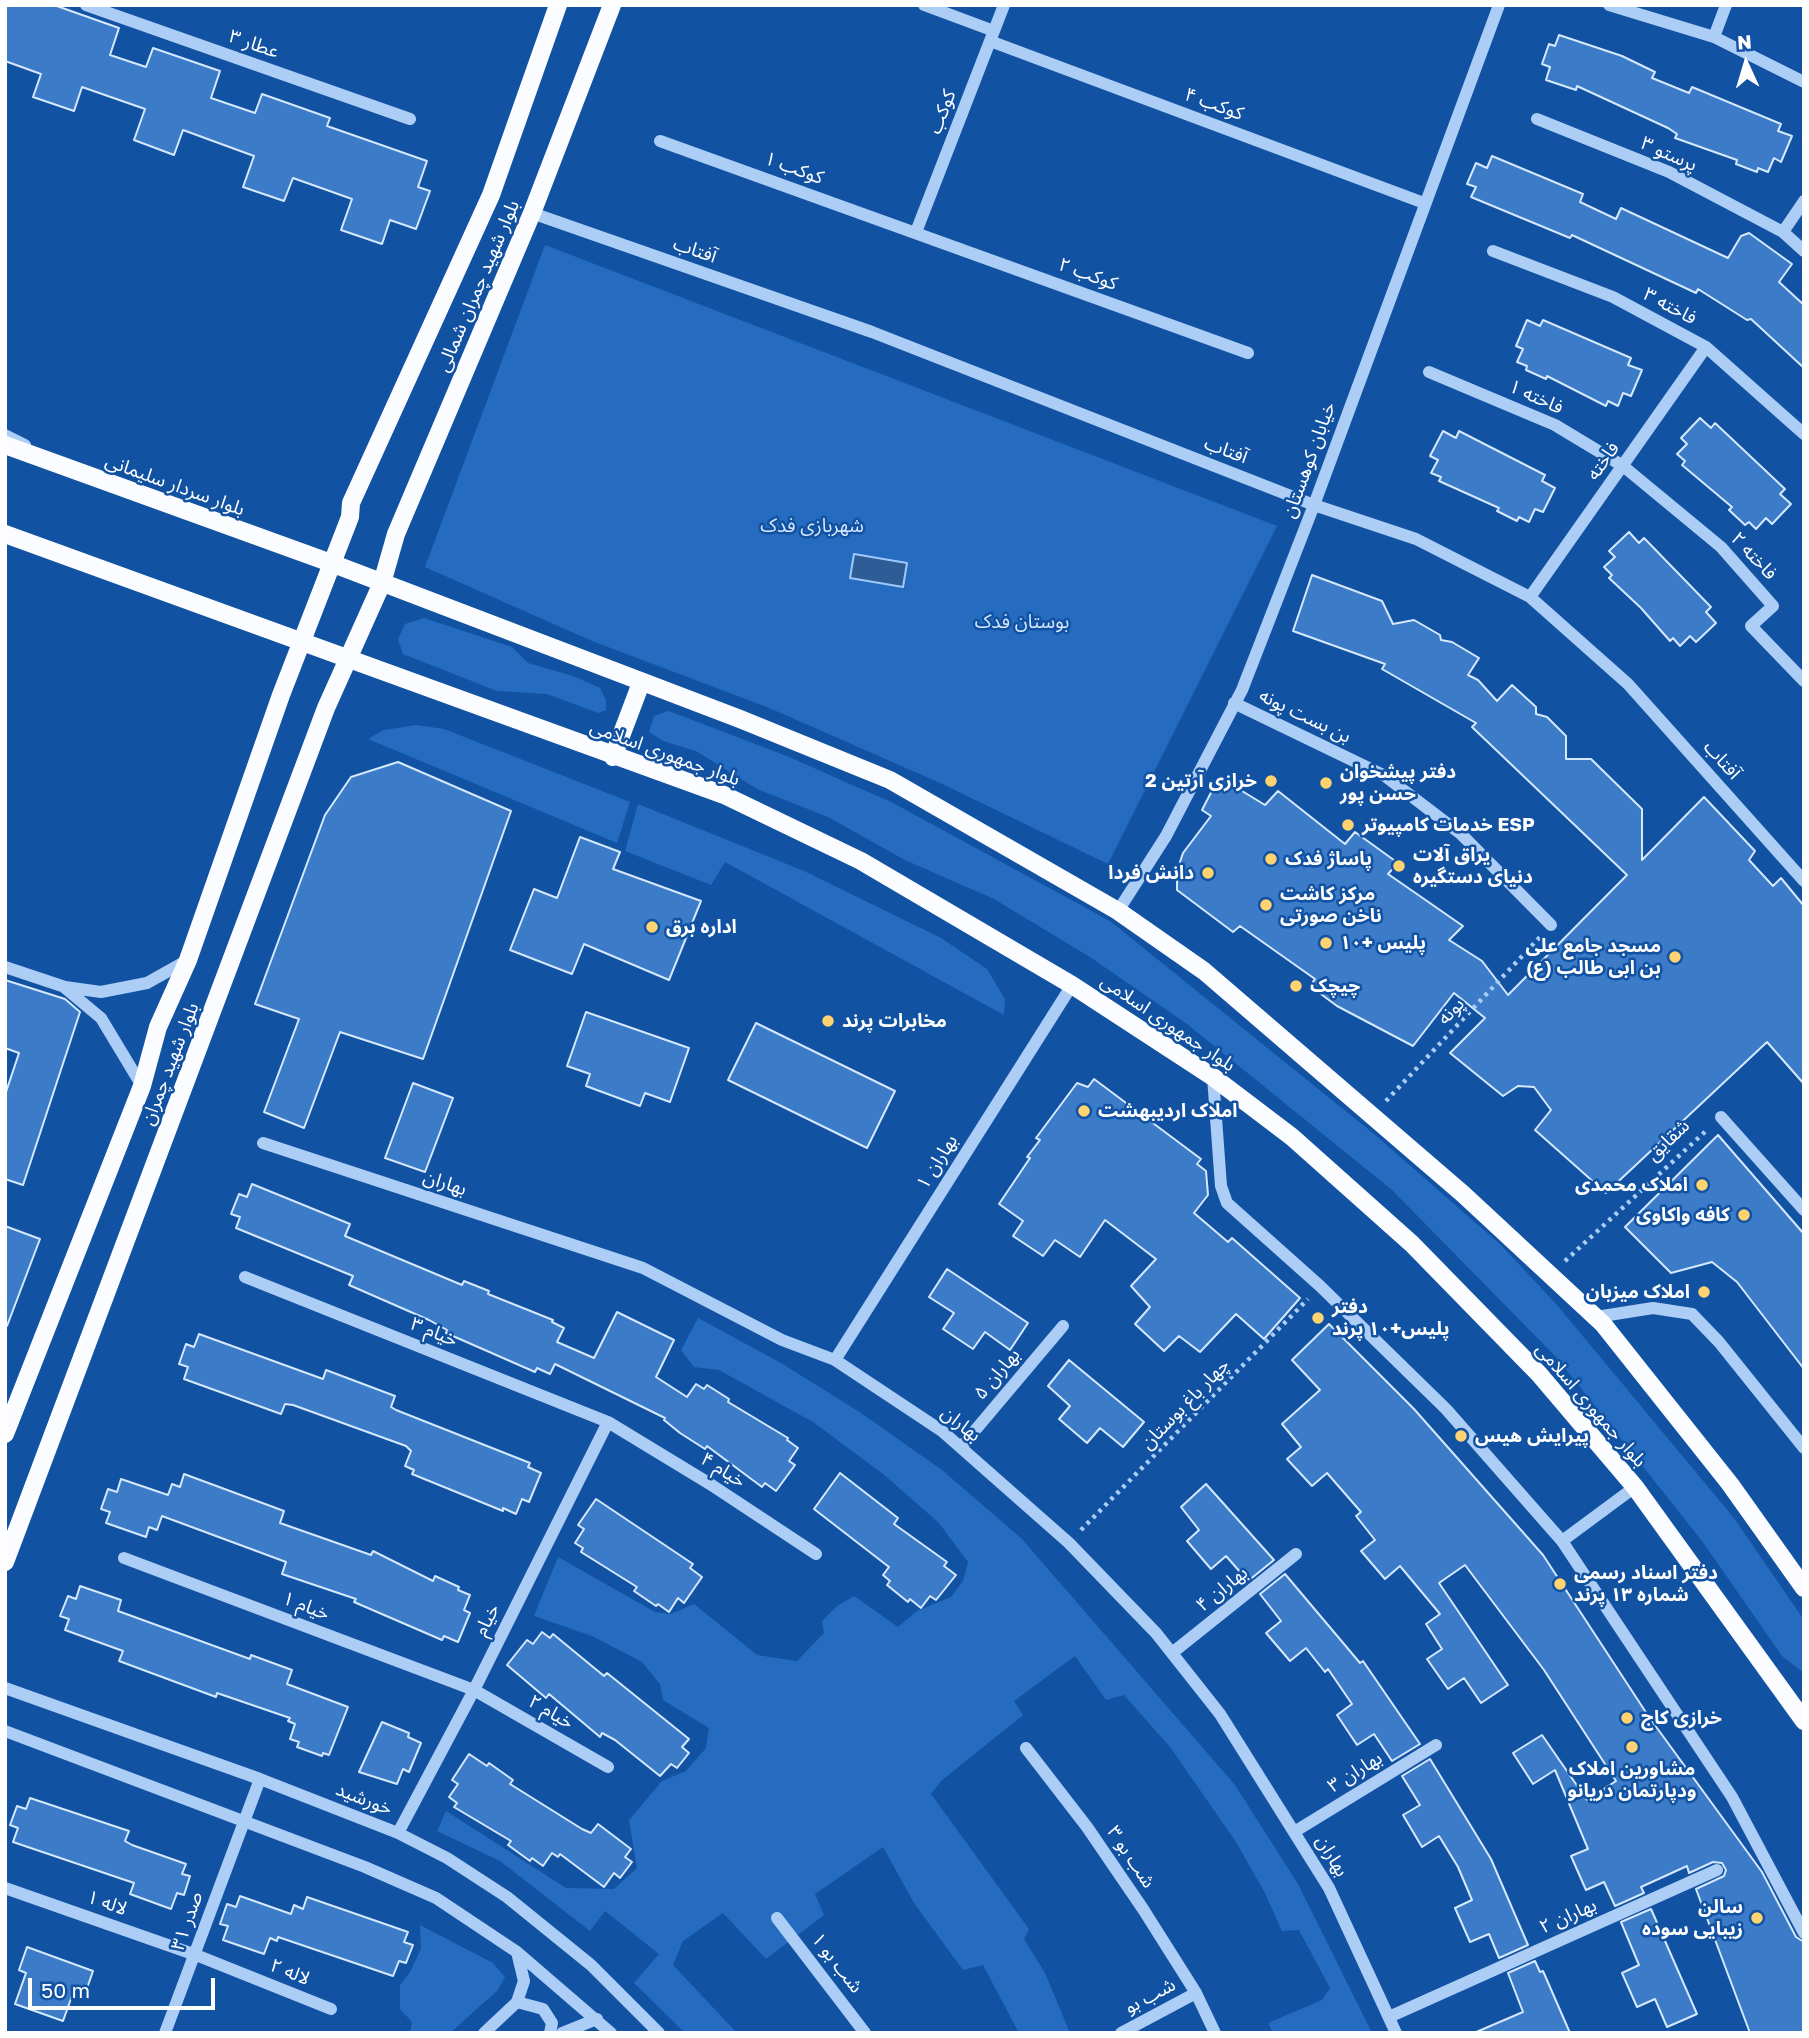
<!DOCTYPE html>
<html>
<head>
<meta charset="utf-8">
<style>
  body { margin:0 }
  #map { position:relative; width:1809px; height:2038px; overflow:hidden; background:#1252a2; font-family:"Golos Text",sans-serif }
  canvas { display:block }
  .frame { position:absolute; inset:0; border:7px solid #fff; pointer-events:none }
  .north { position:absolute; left:1711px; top:28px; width:70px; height:70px; -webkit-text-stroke:5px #1252a2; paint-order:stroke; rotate:356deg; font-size:19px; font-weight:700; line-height:28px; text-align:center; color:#fff }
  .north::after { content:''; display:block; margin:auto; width:24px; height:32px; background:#fff; clip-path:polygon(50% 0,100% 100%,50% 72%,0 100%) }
  .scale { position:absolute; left:28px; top:1978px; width:187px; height:32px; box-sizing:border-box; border:4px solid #fff; border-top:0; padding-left:9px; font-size:21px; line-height:24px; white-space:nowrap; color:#fff; -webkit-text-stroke:5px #1252a2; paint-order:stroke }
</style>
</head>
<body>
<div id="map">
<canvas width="1809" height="2038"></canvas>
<div class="frame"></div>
<div class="north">N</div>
<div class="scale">50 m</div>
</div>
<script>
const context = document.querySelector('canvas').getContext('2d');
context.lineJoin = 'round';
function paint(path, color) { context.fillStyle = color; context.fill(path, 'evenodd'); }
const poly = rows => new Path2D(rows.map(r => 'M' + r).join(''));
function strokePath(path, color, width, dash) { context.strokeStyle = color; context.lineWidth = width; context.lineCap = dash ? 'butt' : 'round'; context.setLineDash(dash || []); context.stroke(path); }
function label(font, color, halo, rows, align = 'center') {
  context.font = font + ' "Golos Text","Noto Sans Arabic",sans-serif'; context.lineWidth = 5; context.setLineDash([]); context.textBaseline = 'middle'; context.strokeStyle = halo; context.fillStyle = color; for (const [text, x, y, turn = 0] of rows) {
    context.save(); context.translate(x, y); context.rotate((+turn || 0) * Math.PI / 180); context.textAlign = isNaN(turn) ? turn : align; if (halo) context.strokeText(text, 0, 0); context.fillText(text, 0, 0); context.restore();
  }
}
paint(poly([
  [545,245,1277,526,1108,864,938,782,767,707,592,641,425,567],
  [424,618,512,647,528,663,573,676,600,688,606,700,606,710,598,713,547,694,497,691,403,654,398,639,405,624],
  [669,711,789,757,893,803,1110,921,1374,1134,1501,1245,1557,1305,1734,1518,1804,1620,1804,1673,1782,1656,1702,1541,1556,1357,1392,1190,1187,1024,1090,957,994,899,905,860,828,817,757,789,696,751,663,741,649,732,654,716],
  [416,725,444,729,630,802,617,843,368,739,384,730],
  [638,804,804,871,941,938,987,969,1005,999,1004,1015,725,862,711,885,625,851],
  [698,1318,781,1363,861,1413,942,1470,1022,1539,1235,1785,1298,1884,1372,2033,1273,2033,1268,2023,1322,2000,1330,1988,1299,1930,1282,1931,1265,1893,1236,1842,1170,1747,1124,1695,1106,1700,1075,1656,1014,1701,1023,1715,941,1781,931,1794,1029,1929,1024,1939,1045,1973,1070,2033,1019,2033,983,1965,963,1970,914,1903,883,1847,815,1894,824,1915,766,1959,723,1913,683,1941,673,1965,737,2033,685,2033,634,1983,659,1954,605,1911,590,1931,500,1861,437,1831,446,1811,566,1888,614,1889,637,1868,629,1820,662,1781,686,1771,706,1748,709,1728,663,1700,660,1684,642,1662,592,1636,534,1616,558,1557,655,1612,671,1614,694,1604,757,1655,797,1661,824,1633,822,1621,837,1606,854,1596,898,1627,917,1611,951,1597,963,1581,968,1562,939,1523,883,1474,813,1422,719,1370,694,1367,681,1350],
  [420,1925,493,1963,505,1977,498,1990,450,2033,410,2033,412,2022,400,2009,400,1985,410,1972,421,1949]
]), '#256cc0');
const water = poly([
  [854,554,907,563,903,587,850,578,854,554]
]);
paint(water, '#2e5c97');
strokePath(water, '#9ec8f8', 2);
const building = poly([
  [5,5,54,5,119,28,110,55,146,67,153,48,220,71,211,98,255,113,262,94,330,118,327,126,427,161,418,187,430,191,416,229,390,220,382,244,341,230,352,199,293,178,284,201,243,187,254,156,183,130,174,155,134,140,145,109,82,87,74,111,33,97,41,74,5,61,5,5],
  [1559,35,1622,56,1655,72,1652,78,1689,93,1692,87,1781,124,1778,131,1792,136,1781,162,1774,158,1768,172,1758,168,1757,172,1736,164,1737,160,1675,138,1677,134,1668,128,1577,86,1576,90,1546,80,1550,67,1542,64,1549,44,1555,46,1559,35],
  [1492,156,1583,194,1580,202,1616,219,1621,208,1728,258,1741,236,1749,233,1792,264,1779,282,1804,305,1804,368,1751,319,1747,320,1698,289,1696,293,1572,235,1570,238,1471,197,1476,187,1467,184,1476,163,1487,168,1492,156],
  [1527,320,1540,326,1543,320,1631,358,1628,365,1642,370,1631,396,1623,393,1618,406,1608,401,1606,406,1547,376,1546,379,1526,370,1527,366,1517,362,1523,349,1516,346,1527,320],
  [1700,418,1711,428,1715,423,1785,489,1780,494,1791,504,1772,524,1766,518,1756,529,1749,522,1745,525,1729,510,1732,507,1682,465,1685,461,1677,454,1687,444,1681,438,1700,418],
  [1443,431,1456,438,1459,431,1545,475,1542,481,1555,488,1543,512,1535,509,1529,522,1519,517,1517,521,1497,511,1499,508,1439,481,1441,477,1431,473,1438,460,1430,456,1443,431],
  [1629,532,1639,543,1644,538,1711,607,1706,612,1716,623,1696,642,1690,636,1680,646,1673,638,1670,641,1641,608,1609,578,1612,575,1604,567,1615,557,1609,551,1629,532],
  [1312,575,1382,601,1393,624,1414,620,1440,635,1441,640,1452,642,1479,658,1468,675,1478,680,1497,701,1512,685,1536,707,1536,714,1547,717,1566,736,1566,759,1591,759,1642,809,1642,860,1704,797,1755,851,1749,860,1773,886,1781,878,1804,906,1804,1084,1767,1042,1606,1193,1535,1130,1551,1110,1534,1087,1518,1086,1503,1096,1450,1053,1485,1018,1454,993,1413,1046,1337,1006,1310,986,1315,979,1240,926,1233,932,1177,890,1177,871,1183,853,1211,816,1202,810,1219,777,1265,805,1278,791,1345,844,1355,832,1398,863,1388,874,1463,926,1449,940,1482,961,1508,995,1627,875,1472,727,1476,723,1382,669,1385,664,1293,631,1312,575],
  [398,762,511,811,423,1059,340,1032,304,1128,264,1112,299,1019,255,1004,325,815,351,777,398,762],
  [580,837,620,852,613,869,701,901,669,980,584,944,572,974,510,950,534,889,557,898,580,837],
  [5,980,65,999,80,1012,23,1185,5,1179,5,1095,19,1053,5,1048,5,980],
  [586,1012,689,1048,670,1102,645,1093,640,1106,586,1086,590,1074,567,1066,586,1012],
  [756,1023,895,1091,867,1148,728,1080,756,1023],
  [1094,1079,1201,1159,1197,1164,1206,1171,1208,1195,1194,1213,1228,1242,1232,1238,1300,1298,1264,1339,1236,1314,1200,1352,1179,1336,1164,1351,1135,1324,1150,1307,1131,1286,1156,1259,1105,1220,1080,1257,1055,1240,1043,1256,1013,1236,1023,1221,999,1204,1030,1158,1027,1157,1040,1140,1036,1138,1077,1083,1088,1087,1094,1079],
  [413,1083,453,1098,425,1172,385,1158,413,1083],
  [1718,1135,1804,1234,1804,1369,1737,1282,1712,1262,1671,1273,1625,1227,1718,1135],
  [252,1184,350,1224,345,1236,462,1285,464,1281,489,1291,488,1294,553,1320,552,1322,564,1328,557,1342,594,1358,617,1312,674,1340,656,1377,687,1397,696,1384,704,1389,707,1385,729,1399,728,1402,788,1438,787,1440,798,1448,789,1461,795,1465,776,1491,765,1483,762,1487,707,1446,705,1449,680,1433,664,1420,665,1418,555,1364,550,1374,537,1368,535,1372,446,1333,447,1330,429,1320,349,1285,353,1276,236,1228,240,1217,231,1214,239,1194,247,1197,252,1184],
  [5,1226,40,1239,7,1326,5,1325,5,1226],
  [947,1269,1028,1323,1010,1350,985,1332,973,1349,943,1329,954,1313,929,1297,947,1269],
  [1329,1324,1414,1409,1543,1555,1649,1717,1762,1872,1796,1937,1804,1942,1804,2033,1750,2033,1696,1889,1724,1876,1726,1870,1722,1863,1713,1862,1689,1873,1687,1866,1641,1887,1644,1893,1615,1906,1604,1882,1586,1890,1571,1856,1588,1849,1555,1770,1533,1784,1513,1753,1542,1735,1587,1800,1616,1781,1544,1670,1465,1565,1439,1583,1508,1685,1481,1703,1464,1678,1448,1689,1427,1659,1442,1649,1426,1624,1440,1614,1400,1566,1385,1579,1361,1551,1375,1540,1356,1516,1361,1512,1327,1473,1312,1486,1287,1459,1301,1447,1282,1424,1320,1390,1292,1360,1329,1324],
  [199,1334,323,1379,326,1370,395,1396,391,1407,396,1410,530,1463,528,1467,541,1473,529,1502,522,1499,516,1514,503,1508,503,1511,412,1474,414,1470,405,1466,411,1451,406,1446,293,1405,285,1404,281,1414,184,1379,188,1367,179,1364,186,1344,194,1347,199,1334],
  [1069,1360,1144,1422,1123,1447,1100,1428,1087,1443,1059,1419,1070,1406,1048,1386,1069,1360],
  [840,1473,898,1518,894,1524,947,1562,944,1566,956,1575,936,1600,930,1596,921,1608,910,1599,908,1602,887,1585,890,1581,883,1575,889,1567,814,1509,840,1473],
  [184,1474,284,1511,280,1523,371,1555,373,1551,433,1581,435,1576,459,1587,458,1590,470,1595,464,1610,470,1613,458,1642,444,1636,442,1640,354,1602,356,1599,282,1574,286,1562,162,1516,157,1530,149,1527,146,1537,106,1523,110,1512,101,1509,108,1489,117,1492,121,1479,168,1495,172,1484,180,1487,184,1474],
  [1206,1484,1274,1560,1248,1581,1226,1556,1211,1569,1187,1541,1199,1530,1181,1507,1206,1484],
  [596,1499,693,1564,690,1568,702,1577,684,1603,678,1598,669,1612,658,1604,656,1606,634,1591,637,1587,581,1552,583,1548,575,1543,584,1529,578,1525,596,1499],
  [1285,1574,1360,1663,1363,1661,1420,1744,1392,1761,1374,1734,1357,1745,1337,1715,1352,1704,1328,1669,1325,1672,1306,1648,1290,1661,1266,1633,1281,1621,1260,1594,1285,1574],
  [80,1586,121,1600,118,1611,250,1659,251,1655,292,1670,287,1684,348,1707,329,1755,323,1753,322,1756,297,1747,299,1742,290,1739,295,1724,288,1721,290,1718,217,1693,216,1697,119,1661,123,1651,65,1630,69,1619,60,1616,68,1596,76,1599,80,1586],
  [542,1632,550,1638,553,1634,604,1676,607,1673,689,1739,682,1747,689,1753,677,1768,671,1764,660,1776,615,1740,602,1733,600,1737,549,1694,546,1698,507,1665,527,1640,533,1644,542,1632],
  [382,1722,409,1733,408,1737,421,1743,409,1772,403,1769,397,1784,359,1772,382,1722],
  [469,1754,487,1766,489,1763,513,1780,510,1784,582,1829,591,1833,598,1824,631,1849,625,1857,632,1862,620,1878,614,1873,604,1887,560,1854,558,1857,552,1853,543,1866,532,1858,530,1861,508,1845,511,1841,454,1807,457,1803,449,1797,458,1784,452,1780,469,1754],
  [1430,1759,1491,1859,1528,1945,1499,1958,1489,1934,1470,1942,1455,1908,1472,1900,1458,1867,1439,1836,1422,1847,1403,1815,1420,1805,1402,1776,1430,1759],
  [30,1798,129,1831,125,1841,132,1845,186,1864,182,1874,190,1876,184,1895,177,1893,171,1909,130,1894,134,1883,13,1842,18,1828,10,1825,17,1806,26,1809,30,1798],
  [240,1896,291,1914,294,1905,303,1909,307,1897,408,1932,404,1942,413,1945,406,1963,399,1961,393,1976,278,1937,277,1941,270,1938,264,1954,223,1940,228,1926,220,1924,227,1904,236,1907,240,1896],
  [1651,1909,1697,2014,1667,2027,1655,1999,1637,2007,1622,1973,1639,1965,1621,1922,1651,1909],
  [27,1947,93,1971,84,1997,73,1993,63,2021,15,2004,26,1973,19,1970,27,1947],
  [1535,1961,1540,1972,1543,1971,1570,2033,1474,2033,1523,2012,1508,1973,1535,1961]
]);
paint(building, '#3b7bc8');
strokePath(building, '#d5e8fe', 2);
strokePath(poly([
  [1386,1101,1541,936],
  [1565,1261,1708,1129],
  [1081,1530,1308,1299]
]), '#accdf5', 4.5, [3.5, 5]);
strokePath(poly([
  [86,5,410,119],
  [924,5,994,31],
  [1609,5,1714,37,1804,82],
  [1714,37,1726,5],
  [990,41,1424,203],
  [1537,119,1669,172,1783,232,1804,251],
  [660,141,1248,353],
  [532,213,872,332,1314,505,1416,539,1530,597,1628,684,1804,881],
  [916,232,1004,5],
  [1783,232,1804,201],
  [1493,251,1613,297,1706,347,1804,434],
  [1429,372,1555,425,1623,466,1721,547,1773,606,1751,626,1804,681],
  [5,435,25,445],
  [1530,597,1706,347],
  [1234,703,1385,776,1461,834,1551,925],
  [1118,911,1166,836,1242,690,1314,505,1499,5],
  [5,967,65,987,101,992,147,983,188,960],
  [65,988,101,1018,142,1086],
  [1213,1077,1221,1186,1227,1203,1320,1286,1446,1409,1562,1541,1732,1797,1804,1933],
  [1721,1117,1804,1210],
  [263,1143,643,1268,782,1340,835,1360,942,1431,1069,1543,1156,1633,1220,1714,1329,1888,1396,2033],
  [245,1277,608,1422,710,1484,816,1554],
  [1596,1317,1653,1308,1692,1314,1719,1342,1804,1448],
  [835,1360,1072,985],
  [961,1447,1063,1326],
  [1562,1541,1635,1487],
  [124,1558,474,1690,608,1767],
  [1172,1653,1296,1554],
  [5,1688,260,1779,398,1833,447,1858,507,1897,591,1965,659,2033],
  [5,1731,365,1867,436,1898,517,1952,611,2033],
  [1026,1748,1087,1827,1143,1909,1196,1993,1215,2033],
  [1294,1832,1436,1745],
  [398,1833,474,1690,608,1422],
  [5,1888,196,1955,331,2009],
  [777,1918,865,2033],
  [517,2002,543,2009,552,2023,550,2033],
  [1389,2017,1717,1870],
  [165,2033,260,1779],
  [484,2033,517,2002,524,1981,517,1952],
  [562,2033,597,2019],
  [1121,2033,1196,1993]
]), '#accdf5', 12);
strokePath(poly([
  [5,445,331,563,740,719,890,780,1118,911,1204,971,1463,1194,1603,1324,1730,1484,1804,1588],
  [5,534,724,795,861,861,1072,985,1213,1077,1292,1137,1412,1244,1539,1374,1635,1487,1804,1721],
  [613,757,641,683],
  [5,1434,142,1086,158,1027,188,960,281,695,350,517,351,503,491,195,558,5],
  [5,1562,326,708,382,583,396,534,532,213,612,5]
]), '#fafcff', 18);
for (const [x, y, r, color] of [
  [1271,781,7,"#ffd470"],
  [1326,783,7,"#ffd470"],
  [1348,825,7,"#ffd470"],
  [1271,859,7,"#ffd470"],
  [1399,866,7,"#ffd470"],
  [1208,873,7,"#ffd470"],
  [1266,905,7,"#ffd470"],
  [652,927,7,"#ffd470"],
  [1326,943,7,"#ffd470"],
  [1675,957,7,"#ffd470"],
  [1296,986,7,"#ffd470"],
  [828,1021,7,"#ffd470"],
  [1084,1111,7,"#ffd470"],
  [1702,1185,7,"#ffd470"],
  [1744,1215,7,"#ffd470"],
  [1704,1292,7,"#ffd470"],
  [1318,1318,7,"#ffd470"],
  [1461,1436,7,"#ffd470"],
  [1560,1584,7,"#ffd470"],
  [1627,1718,7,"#ffd470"],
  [1632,1747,7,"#ffd470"],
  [1757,1918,7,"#ffd470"]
]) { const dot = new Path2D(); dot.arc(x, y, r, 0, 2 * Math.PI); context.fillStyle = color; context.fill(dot); strokePath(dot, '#1252a2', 2.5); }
label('19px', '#fff', '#1252a2', [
  ["عطار ۳",254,44,19],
  ["کوکب ۴",1214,104,20],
  ["کوکب",942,112,-69],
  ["پرستو ۳",1669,154,24],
  ["کوکب ۱",794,168,20],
  ["آفتاب",695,250,19],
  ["کوکب ۲",1088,274,20],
  ["بلوار شهید چمران شمالی",478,286,-67],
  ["فاخته ۳",1670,306,28],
  ["فاخته ۱",1536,397,24],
  ["آفتاب",1226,450,21],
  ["خیابان کوهستان",1309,460,-70],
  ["فاخته",1603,461,-55],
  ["بلوار سردار سلیمانی",175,485,20],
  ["فاخته ۲",1754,556,47],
  ["بن بست پونه",1305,716,26],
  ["بلوار جمهوری اسلامی",665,753,20],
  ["آفتاب",1722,760,48],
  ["پونه",1451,1011,-47],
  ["بلوار جمهوری اسلامی",1168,1023,34],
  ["بلوار شهید چمران",170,1064,-69],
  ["شقایق",1668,1140,-43],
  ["بهاران ۱",937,1162,-58],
  ["بهاران",445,1183,18],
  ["خیام ۳",434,1332,22],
  ["بهاران ۵",997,1374,-50],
  ["چهار باغ بوستان",1185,1404,-46],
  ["بلوار جمهوری اسلامی",1591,1405,49],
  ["بهاران",961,1424,38],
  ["خیام ۴",723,1470,32],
  ["بهاران ۴",1222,1589,-39],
  ["خیام ۱",306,1606,21],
  ["خیام",487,1620,-63],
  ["خیام ۲",551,1712,30],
  ["بهاران ۳",1355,1772,-32],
  ["خورشید",364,1799,21],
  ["بهاران",1332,1856,59],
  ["شب بو ۳",1131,1857,56],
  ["لاله ۱",107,1903,19],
  ["بهاران ۲",1568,1916,-24],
  ["صدر ۳۱",187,1921,-71],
  ["شب بو ۱",837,1963,52],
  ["لاله ۲",290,1972,22],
  ["شب بو",1150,1996,-28]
]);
label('19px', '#d5e8fe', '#1252a2', [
  ["شهربازی فدک",812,526],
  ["بوستان فدک",1022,622]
]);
label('bold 19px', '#fff', '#1252a2', [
  ["دفتر پیشخوان",1340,772],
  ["حسن پور",1340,794],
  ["خرازی آرتین 2",1257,781,"right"],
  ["خدمات کامپیوتر ESP",1362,825],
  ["یراق آلات",1413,855],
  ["دنیای دستگیره",1413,877],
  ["پاساژ فدک",1285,859],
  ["دانش فردا",1194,873,"right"],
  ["مرکز کاشت",1280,894],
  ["ناخن صورتی",1280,916],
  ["اداره برق",666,927],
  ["پلیس +۱۰",1340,943],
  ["مسجد جامع علی",1661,946,"right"],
  ["بن ابی طالب (ع)",1661,968,"right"],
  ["چیچک",1310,986],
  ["مخابرات پرند",842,1021],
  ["املاک اردیبهشت",1098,1111],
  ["املاک محمدی",1688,1185,"right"],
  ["کافه واکاوی",1730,1215,"right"],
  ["املاک میزبان",1690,1292,"right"],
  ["دفتر",1332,1307],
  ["پلیس+۱۰ پرند",1332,1329],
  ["پیرایش هیس",1475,1436],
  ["دفتر اسناد رسمی",1574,1573],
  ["شماره ۱۳ پرند",1574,1595],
  ["خرازی کاج",1641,1718],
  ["مشاورین املاک",1632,1769,"center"],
  ["ودپارتمان دریانو",1632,1791,"center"],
  ["سالن",1743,1907,"right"],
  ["زیبایی سوده",1743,1929,"right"]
], 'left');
</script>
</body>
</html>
